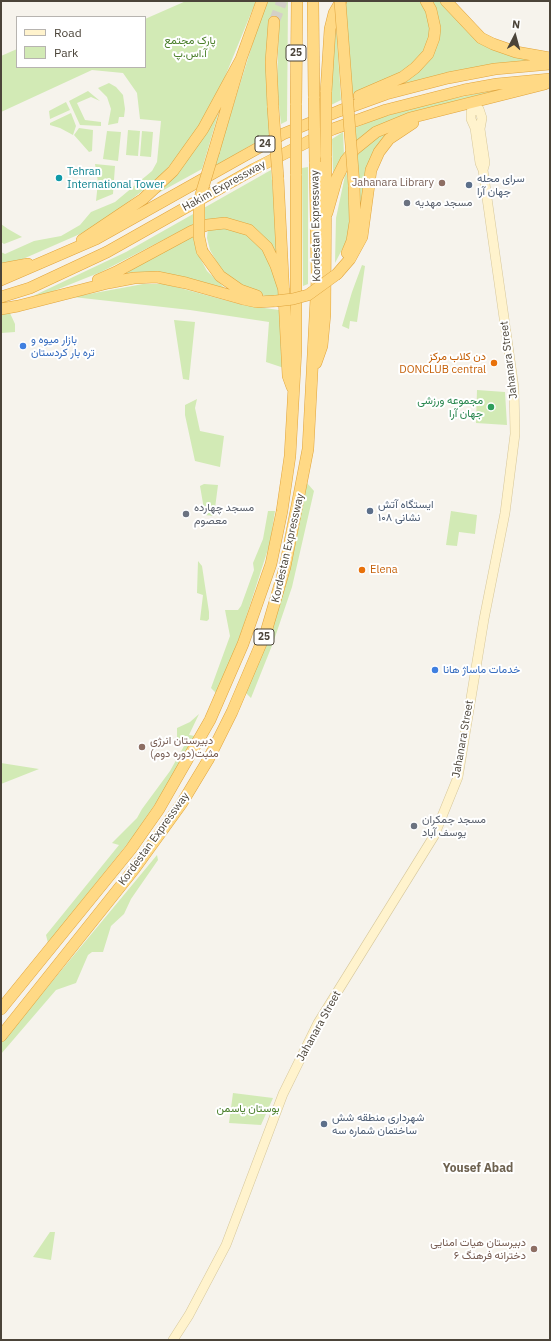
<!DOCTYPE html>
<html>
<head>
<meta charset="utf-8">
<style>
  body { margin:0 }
  #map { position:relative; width:551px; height:1341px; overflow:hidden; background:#f6f3ec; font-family:"IBM Plex Sans",sans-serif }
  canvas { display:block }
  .frame { position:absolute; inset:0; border:2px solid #4b4439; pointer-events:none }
  .legend { position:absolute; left:16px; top:16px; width:130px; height:52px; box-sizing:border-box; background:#fff; border:1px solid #b7b4b0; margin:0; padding:5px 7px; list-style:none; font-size:12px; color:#4b4439 }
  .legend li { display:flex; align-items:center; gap:8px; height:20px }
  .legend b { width:20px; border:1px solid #b7b4b0 }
  .north { position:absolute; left:495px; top:16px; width:40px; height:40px; -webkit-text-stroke:3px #fff; paint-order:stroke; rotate:6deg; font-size:11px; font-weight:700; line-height:16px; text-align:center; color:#4b4439 }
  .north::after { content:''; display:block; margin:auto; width:14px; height:18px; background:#4b4439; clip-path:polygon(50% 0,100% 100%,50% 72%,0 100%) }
</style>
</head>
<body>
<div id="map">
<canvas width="551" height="1341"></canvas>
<div class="frame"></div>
<ul class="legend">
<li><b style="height:5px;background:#fff3cd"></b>Road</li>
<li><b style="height:11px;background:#d2eab5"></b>Park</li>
</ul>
<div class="north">N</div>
</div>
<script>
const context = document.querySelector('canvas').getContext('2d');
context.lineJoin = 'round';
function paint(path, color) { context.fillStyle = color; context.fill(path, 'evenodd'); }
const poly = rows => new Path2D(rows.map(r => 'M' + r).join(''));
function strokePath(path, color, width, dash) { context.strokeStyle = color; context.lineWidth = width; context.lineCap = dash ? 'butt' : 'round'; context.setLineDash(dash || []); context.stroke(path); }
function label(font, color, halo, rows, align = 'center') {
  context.font = font + ' "IBM Plex Sans",Vazirmatn,sans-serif'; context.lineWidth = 4; context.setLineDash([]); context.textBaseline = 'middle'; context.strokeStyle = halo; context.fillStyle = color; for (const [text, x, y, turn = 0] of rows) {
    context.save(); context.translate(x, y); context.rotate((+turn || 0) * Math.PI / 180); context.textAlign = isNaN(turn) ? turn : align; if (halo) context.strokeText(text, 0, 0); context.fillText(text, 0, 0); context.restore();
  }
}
paint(poly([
  [186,1,256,1,222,84,195,133,179,156,155,181,96,227,16,262,1,263,1,252,5,254,34,241,61,236,80,225,91,212,115,202,152,171,157,162,161,121,140,119,137,93,123,73,92,70,1,112,1,56,17,49,17,67,145,67,145,19],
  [266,1,288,1,287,121,281,124,277,87,279,20,270,19,266,56,270,134,214,167],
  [346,1,422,1,427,10,432,29,427,50,407,70,351,95,345,3],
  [430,1,442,1,465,28,538,60,369,94,354,100,406,77,431,57],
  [336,24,341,100,331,105,331,55],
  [109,83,116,87,123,95,125,109,124,117,119,117,118,123,108,125,111,109,107,97,98,88],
  [529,85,406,117,352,149,350,130,379,118,432,103,480,93],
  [88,91,100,101,91,97,77,103,85,120,101,122,101,126,80,125,69,101],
  [66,102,70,110,50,119,49,111],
  [220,108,202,169,151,197],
  [71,113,76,126,73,135,60,128,50,125,50,123],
  [396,126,385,139,353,245,354,158,363,145],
  [79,128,93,130,92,151,89,152,74,135],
  [128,130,140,131,138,156,126,155],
  [107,131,121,132,118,161,103,159],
  [142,131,153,132,151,157,140,156],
  [343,132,344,155,333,173,332,139],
  [95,164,115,166,113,194,96,201,98,182],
  [308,167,308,284,303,286,302,168],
  [271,170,278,247,276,255,270,244,260,233,245,223,233,220,194,224,101,272,46,294,33,296,126,252],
  [346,171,348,181,350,227,346,242,335,263,336,218],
  [1,224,8,229,22,237,4,244,1,242],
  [222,227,238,229,260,241,284,296,266,296,252,293,228,277,219,266,210,250,207,238,208,228],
  [192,233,199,256,207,271,230,293,170,275,126,273],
  [362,265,365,266,357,322,350,321,349,329,342,326,352,292],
  [143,284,165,284,243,305,279,310,284,368,266,362,269,322,190,310,73,297],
  [9,311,15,324,15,332,1,333,1,313],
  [174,320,195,322,189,380,183,379],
  [477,390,505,392,507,425,476,423],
  [197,399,195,408,200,431,224,436,220,467,195,461,185,415,185,405],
  [307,483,314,491,292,587,273,643,251,698,246,693,284,589],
  [204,484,218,485,214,516,205,515,200,486],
  [268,511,275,511,270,543,240,636,217,694,211,688,230,636,225,610,238,610,241,606,254,570,253,563,263,539],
  [451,511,477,515,475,534,459,532,457,546,446,545],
  [198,561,202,566,209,612,209,619,207,621,200,620,203,595,197,593],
  [199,714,189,735,195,736,168,785,132,838,48,943,46,935,119,845,112,843,137,818,142,809,170,771,188,739,177,743,177,728,190,722],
  [1,763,39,769,1,784],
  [157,855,158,860,131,899,124,914,111,926,103,952,92,952,88,955,76,983,56,990,1,1054,1,1043],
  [233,1093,273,1098,261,1125,229,1123],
  [50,1232,55,1232,51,1260,33,1257]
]), '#d2eab5');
strokePath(poly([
  [274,22,282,1]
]), '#d4d0c8', 11, [11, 5.5]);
const secondary = poly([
  [173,1340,189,1315,226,1245,283,1094,318,1023,434,836,458,777,484,619,505,513,515,434,514,388,483,170,480,163,475,128,471,119,471,112,479,109,482,118,480,129,485,163,483,170]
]);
const trunk = poly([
  [313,1,314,98],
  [446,1,481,38,493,44,516,52,550,58],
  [326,92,330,29,334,13,341,1],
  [359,96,403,77,415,68,428,54,434,38,435,28,431,10,426,1],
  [296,105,297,1],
  [273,107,271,62,274,22],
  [214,151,241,59,262,1],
  [278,178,288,376,292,387],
  [327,213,337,178,346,160,355,149,376,132,410,118,545,84],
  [82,240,143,199,173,171,203,129,241,59],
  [202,251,220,276,240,290,257,296],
  [347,253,352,241,355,222,354,185],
  [1,269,28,264],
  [337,274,350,259,362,237,371,170,379,152,389,139,413,123],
  [1,280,96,239,283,134,339,111,386,94,448,78,495,69,550,64],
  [98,280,116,272,192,231,207,225,225,223,249,230,267,247,276,266,284,290],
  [1,297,30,288,107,252,254,169,333,129,386,110,464,90,497,84,550,79],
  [1,309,18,306,108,283,134,278,157,277,186,283,243,299,257,302,276,301],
  [316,363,322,346,325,314,326,156],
  [1,1009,131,849,159,809,210,720,243,644,271,564,282,511,290,456,296,350,296,174],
  [1,1036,135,868,182,803,208,760,232,712,266,632,285,567,308,449,317,279,315,162]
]);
strokePath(secondary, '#d6c79b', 10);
strokePath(trunk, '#e0a43c', 12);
strokePath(secondary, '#fff3cd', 9);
strokePath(trunk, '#ffd985', 11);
const trunkBridge = poly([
  [340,1,354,185],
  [314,98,315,162],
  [296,105,296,174],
  [273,107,278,178],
  [326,156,326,92],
  [202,251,199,237,199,201,214,151],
  [276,301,293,299,308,295,337,274]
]);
strokePath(trunkBridge, '#e0a43c', 12, []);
strokePath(trunkBridge, '#ffd985', 11);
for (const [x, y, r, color] of [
  [59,178,4,"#0f9aa8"],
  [442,183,4,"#8d6e63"],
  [469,185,4,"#5c6f8a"],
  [407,203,4,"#6b7280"],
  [23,346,4,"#3f7fe0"],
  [494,363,4,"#e8710a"],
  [491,407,4,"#2e9e5b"],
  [370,511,4,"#5c6f8a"],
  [186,514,4,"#6b7280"],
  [362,570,4,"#e8710a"],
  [435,670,4,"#3f7fe0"],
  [142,747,4,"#8d6e63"],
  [414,826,4,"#6b7280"],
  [324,1124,4,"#5c6f8a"],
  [534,1249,4,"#8d6e63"]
]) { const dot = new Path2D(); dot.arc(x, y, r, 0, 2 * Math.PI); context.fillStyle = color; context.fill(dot); strokePath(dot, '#fff', 1.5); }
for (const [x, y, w] of [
  [296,53,20],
  [265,144,20],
  [264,637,20]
]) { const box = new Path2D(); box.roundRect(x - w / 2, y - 8, w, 16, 3); context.fillStyle = '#fff'; context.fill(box); strokePath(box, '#4b4439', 1); }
label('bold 10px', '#4b4439', null, [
  ["25",296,53],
  ["24",265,144],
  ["25",264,637]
]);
label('11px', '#4a7f2a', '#fff', [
  ["پارک مجتمع",190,41],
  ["آ.اس.پ",190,54],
  ["بوستان یاسمن",248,1109]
]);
label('11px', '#0d838f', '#fff', [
  ["Tehran",67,172],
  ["International Tower",67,185]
], 'left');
label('11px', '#4e5e75', '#fff', [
  ["سرای محله",477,179],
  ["جهان آرا",477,192],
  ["ایستگاه آتش",378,505],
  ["نشانی ۱۰۸",378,518],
  ["شهرداری منطقه شش",332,1118],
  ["ساختمان شماره سه",332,1131]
], 'left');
label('11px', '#785e54', '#fff', [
  ["Jahanara Library",434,183],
  ["دبیرستان انرژی",150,741,"left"],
  ["مثبت(دوره دوم)",150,754,"left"],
  ["دبیرستان هیات امنایی",526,1243],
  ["دخترانه فرهنگ ۶",526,1256]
], 'right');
label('11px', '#4b4439', '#fff', [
  ["Hakim Expressway",224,186,-29],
  ["Kordestan Expressway",316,226,-91],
  ["Jahanara Street",509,360,-97],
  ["Kordestan Expressway",288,548,-77],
  ["Jahanara Street",463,739,-80],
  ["Kordestan Expressway",154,839,-54],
  ["Jahanara Street",319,1026,-61]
]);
label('11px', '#5b616d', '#fff', [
  ["مسجد مهدیه",415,203],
  ["مسجد چهارده",194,508],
  ["معصوم",194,521],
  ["مسجد جمکران",422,820],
  ["یوسف آباد",422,833]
], 'left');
label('11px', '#366cbe', '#fff', [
  ["بازار میوه و",31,340],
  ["تره بار کردستان",31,353],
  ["خدمات ماساژ هانا",443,670]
], 'left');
label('11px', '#c56008', '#fff', [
  ["دن کلاب مرکز",486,357],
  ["DONCLUB central",486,370],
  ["Elena",370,570,"left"]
], 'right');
label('11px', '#27864d', '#fff', [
  ["مجموعه ورزشی",483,401],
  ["جهان آرا",483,414]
], 'right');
label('bold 12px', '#6e6250', '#fff', [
  ["Yousef Abad",478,1169]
]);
</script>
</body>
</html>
